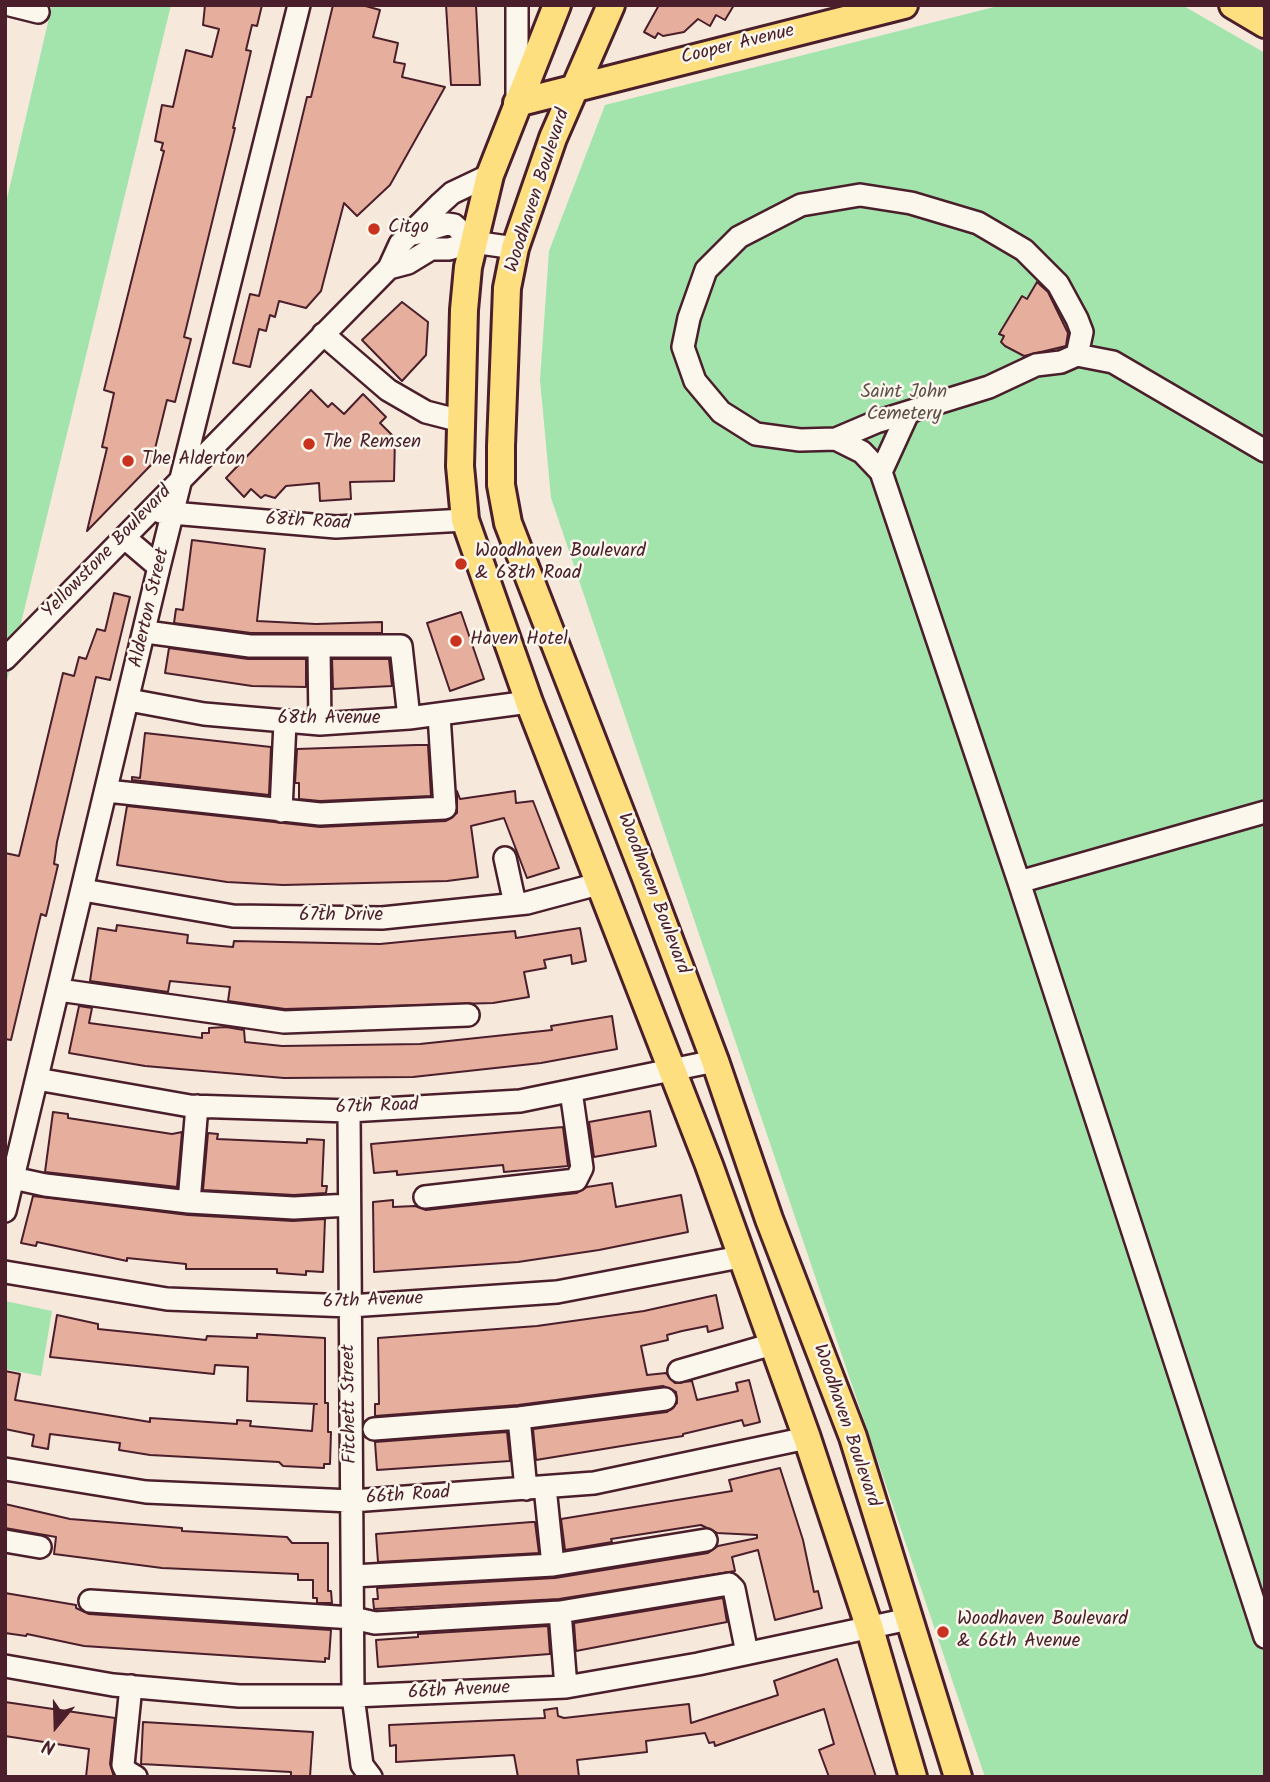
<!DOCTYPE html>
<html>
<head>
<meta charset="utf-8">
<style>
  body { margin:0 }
  #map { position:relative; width:1270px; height:1782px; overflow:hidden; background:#f7e8dc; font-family:Kalam,sans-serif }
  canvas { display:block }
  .frame { position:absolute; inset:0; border:7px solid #4a1f2b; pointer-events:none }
  .north { position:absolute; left:21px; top:1691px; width:70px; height:70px; -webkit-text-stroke:5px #fbf7ec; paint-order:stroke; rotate:199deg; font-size:19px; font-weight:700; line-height:28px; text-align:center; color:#4a1f2b }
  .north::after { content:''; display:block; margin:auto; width:24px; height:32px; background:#4a1f2b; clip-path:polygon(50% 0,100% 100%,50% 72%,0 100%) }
</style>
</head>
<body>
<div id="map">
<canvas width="1270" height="1782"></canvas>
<div class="frame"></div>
<div class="north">N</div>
</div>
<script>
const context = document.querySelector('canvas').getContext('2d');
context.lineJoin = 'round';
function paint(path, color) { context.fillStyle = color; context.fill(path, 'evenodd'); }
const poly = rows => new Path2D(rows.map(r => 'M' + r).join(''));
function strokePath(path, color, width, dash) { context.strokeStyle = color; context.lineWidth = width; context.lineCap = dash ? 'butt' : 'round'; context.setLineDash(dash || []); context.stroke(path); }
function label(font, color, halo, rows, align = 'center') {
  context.font = font + ' Kalam,sans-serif'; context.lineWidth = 5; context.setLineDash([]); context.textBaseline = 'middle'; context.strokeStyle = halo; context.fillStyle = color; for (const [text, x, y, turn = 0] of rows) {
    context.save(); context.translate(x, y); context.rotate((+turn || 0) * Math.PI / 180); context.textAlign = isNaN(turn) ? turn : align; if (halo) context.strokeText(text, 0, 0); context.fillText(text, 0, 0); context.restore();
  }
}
paint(poly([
  [52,5,171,5,5,689,5,207],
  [1002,5,1182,5,1265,53,1265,1777,985,1777,551,498,540,380,549,251,605,105],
  [5,1301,52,1311,41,1376,5,1369]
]), '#a3e4ad');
const building = poly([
  [205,5,262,5,257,26,252,25,246,50,251,51,233,128,235,128,184,337,191,339,175,402,167,400,151,465,87,531,107,448,102,447,114,393,104,390,164,151,161,150,163,143,155,141,162,105,173,107,186,50,212,57,219,29,203,25,205,5],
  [333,5,362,5,380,10,373,37,398,43,394,62,405,64,402,77,445,87,390,185,357,216,344,203,321,291,306,308,279,301,275,317,270,315,266,331,259,329,250,367,233,363,250,294,259,296,307,97,311,97,333,5],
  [446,5,476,5,480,85,451,85,446,5],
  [659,5,734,5,725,20,716,15,710,26,698,19,684,32,663,36,658,33,655,38,644,32,659,5],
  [1037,282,1048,292,1068,333,1066,346,1024,356,1005,346,1001,342,1004,336,999,334,1022,296,1027,299,1037,282],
  [402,302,428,322,426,355,402,381,362,340,402,302],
  [311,390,328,407,332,403,344,414,363,394,386,417,380,423,395,438,394,481,350,482,351,499,320,501,319,483,286,486,275,498,265,495,261,498,251,489,244,497,226,478,311,390],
  [192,540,265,549,257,621,316,624,382,622,382,633,251,633,174,623,176,609,183,610,192,540],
  [114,593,130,597,110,680,96,677,57,842,54,864,58,865,46,916,41,914,11,1040,5,1039,5,853,19,856,63,673,74,676,79,657,86,659,97,629,105,631,114,593],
  [461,612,484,679,450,691,427,623,461,612],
  [169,648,248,659,306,659,306,687,252,686,165,673,169,648],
  [332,659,389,659,392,686,333,689,332,659],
  [145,733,271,747,269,795,132,780,132,777,140,778,145,733],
  [416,745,428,745,431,796,320,801,299,799,299,783,295,783,297,749,416,745],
  [457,791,460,799,515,791,516,803,533,801,559,868,527,878,504,818,471,826,478,877,447,881,283,885,227,882,117,865,127,806,320,827,446,821,457,813,457,791],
  [117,925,188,935,187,943,233,947,234,941,380,944,515,931,516,938,580,928,586,961,572,964,571,955,544,960,546,968,524,972,529,997,493,1003,285,1009,228,1001,230,987,170,981,168,992,90,981,98,928,116,931,117,925],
  [79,1006,92,1008,89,1023,202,1038,202,1033,209,1033,209,1028,226,1027,244,1030,245,1042,282,1046,420,1044,552,1030,551,1026,612,1016,617,1049,541,1063,413,1077,284,1078,145,1066,69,1053,79,1006],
  [650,1111,656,1146,594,1157,589,1122,650,1111],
  [53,1112,68,1114,68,1118,172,1134,182,1132,177,1187,45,1172,53,1112],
  [563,1127,568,1166,504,1172,503,1165,397,1175,397,1171,374,1173,371,1144,563,1127],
  [208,1133,218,1134,217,1139,307,1143,307,1139,324,1140,322,1186,327,1186,326,1193,294,1195,203,1190,208,1133],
  [612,1183,616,1207,681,1195,688,1232,599,1250,518,1262,374,1272,373,1202,393,1200,393,1207,415,1206,426,1210,577,1193,587,1187,612,1183],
  [33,1196,188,1215,293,1221,325,1219,323,1272,306,1271,306,1275,277,1273,277,1269,186,1269,186,1264,127,1258,127,1261,37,1242,36,1246,21,1243,33,1196],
  [716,1295,723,1328,708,1332,707,1326,682,1331,667,1335,668,1340,641,1346,647,1375,666,1373,675,1383,692,1381,697,1400,738,1391,736,1383,749,1380,760,1422,744,1426,742,1420,683,1434,683,1436,536,1460,533,1429,667,1412,677,1403,676,1392,663,1386,518,1405,375,1416,375,1404,379,1404,378,1338,537,1326,644,1311,716,1295],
  [57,1315,98,1324,98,1329,206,1340,207,1336,257,1338,257,1334,325,1338,325,1403,328,1403,328,1432,331,1432,330,1464,324,1464,324,1468,283,1466,279,1462,150,1455,119,1450,120,1443,50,1434,48,1449,32,1446,34,1435,5,1429,5,1371,20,1374,15,1400,150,1422,150,1418,237,1424,237,1420,251,1421,250,1426,312,1431,314,1404,317,1404,247,1401,248,1367,215,1365,214,1374,50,1357,57,1315],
  [507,1432,510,1461,377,1470,375,1442,507,1432],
  [780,1468,803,1540,814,1592,818,1591,822,1608,775,1620,758,1550,732,1557,735,1571,559,1599,374,1609,373,1599,378,1599,377,1588,555,1578,708,1553,718,1546,757,1538,757,1535,717,1533,701,1525,611,1539,612,1542,565,1550,561,1519,732,1491,729,1480,780,1468],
  [5,1504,70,1519,182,1528,182,1531,287,1537,292,1543,328,1543,328,1591,331,1591,332,1603,317,1603,317,1598,313,1598,313,1580,298,1580,298,1574,162,1568,54,1554,56,1537,5,1528,5,1504],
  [532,1522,535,1522,539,1553,378,1562,376,1534,532,1522],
  [5,1593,76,1605,76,1608,89,1614,331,1630,329,1659,325,1658,325,1662,84,1646,27,1634,26,1636,5,1633,5,1593],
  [723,1598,727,1622,576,1651,574,1623,723,1598],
  [548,1626,550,1654,378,1667,376,1640,418,1637,418,1634,548,1626],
  [837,1659,876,1777,829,1777,819,1750,834,1744,824,1709,715,1746,714,1742,709,1743,705,1733,646,1741,647,1752,577,1760,579,1777,518,1777,514,1755,396,1762,396,1745,390,1746,389,1725,545,1718,544,1710,557,1708,558,1716,564,1718,689,1704,691,1723,778,1695,774,1681,837,1659],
  [5,1702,115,1718,110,1764,114,1777,86,1777,89,1749,5,1736,5,1702],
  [143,1722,313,1732,310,1777,291,1776,291,1772,141,1764,143,1722]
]);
paint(building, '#e6ae9d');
strokePath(building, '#4a1f2b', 2);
const minor = poly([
  [10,5,38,12],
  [517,98,517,5],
  [414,234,447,224,454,225,473,242],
  [389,268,408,263,431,249,449,249,473,242,515,248],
  [323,334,388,390,426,412,461,421],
  [1077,355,1113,362,1265,451],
  [836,439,876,422,989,387,1036,365,1061,362,1077,355,1082,332,1077,319,1058,284,1024,250,978,223,911,203,860,195,801,205,739,237,706,270,689,318,683,347,695,381,721,412,756,434,800,440,836,439,862,452,881,472,1019,882,1265,812],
  [881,472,908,413],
  [160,512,336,527,465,520],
  [125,538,159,567],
  [146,632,250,646,401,646,409,718],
  [319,648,320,724],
  [5,659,389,268,400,244,441,203,452,193,490,175],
  [129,700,204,714,320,724,409,718,529,702],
  [107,791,320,814,445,808,439,715],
  [281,811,285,722],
  [505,858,515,904],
  [1019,882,1265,1637],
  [83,890,233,916,382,918,527,903,598,884],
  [59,990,284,1022,468,1015],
  [37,1079,190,1106,349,1111,520,1101,715,1061],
  [349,1111,353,1696,362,1765,371,1777],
  [13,1178,45,1185,189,1202,294,1208,349,1205],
  [425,1197,576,1180,582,1168,571,1091],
  [189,1202,197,1106],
  [5,1211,159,567,299,5],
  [5,1272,167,1299,350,1306,557,1292,740,1257],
  [679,1371,773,1344],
  [519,1418,526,1489],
  [374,1429,519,1418,665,1399],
  [5,1469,146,1492,352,1501,594,1483,807,1438],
  [545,1487,553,1565],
  [5,1541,40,1547],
  [353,1576,553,1565,706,1540],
  [90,1601,353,1618,375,1623,560,1612,729,1584,734,1589,747,1653],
  [560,1612,566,1687],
  [5,1666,113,1685,239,1696,353,1696,566,1687,698,1664,909,1619],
  [131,1686,123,1765,126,1771,136,1777]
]);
const major = poly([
  [557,5,490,175,468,267,464,310,460,466,465,520,529,702,709,1165,807,1438,870,1629,913,1777],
  [611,5,553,138,515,248,507,288,501,446,501,485,508,523,646,878,715,1061,769,1219,853,1437,958,1777],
  [1233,5,1265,24],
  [517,103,904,5]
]);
strokePath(minor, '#4a1f2b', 26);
strokePath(major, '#4a1f2b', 32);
strokePath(minor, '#fbf7ec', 21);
strokePath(major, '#fddf80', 26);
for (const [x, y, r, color] of [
  [374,229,7,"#c8321e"],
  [309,444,7,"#c8321e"],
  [128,461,7,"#c8321e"],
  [461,564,7,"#c8321e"],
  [456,641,7,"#c8321e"],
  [943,1632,7,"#c8321e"]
]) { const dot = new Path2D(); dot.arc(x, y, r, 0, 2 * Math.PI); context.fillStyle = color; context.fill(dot); strokePath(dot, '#fbf7ec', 2.5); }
label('19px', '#4a1f2b', '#fbf7ec', [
  ["Cooper Avenue",738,46,-14],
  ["Woodhaven Boulevard",539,191,-72],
  ["68th Road",308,523,3],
  ["Yellowstone Boulevard",108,553,-46],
  ["Alderton Street",151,608,-77],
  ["68th Avenue",329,720],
  ["Woodhaven Boulevard",652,894,69],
  ["67th Drive",341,917],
  ["67th Road",377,1108,-2],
  ["67th Avenue",373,1302,-2],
  ["Fitchett Street",351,1404,-91],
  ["Woodhaven Boulevard",845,1426,71],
  ["66th Road",408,1497,-4],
  ["66th Avenue",459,1692,-3]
]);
label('19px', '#4a1f2b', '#fbf7ec', [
  ["Citgo",388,229],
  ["The Remsen",323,444],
  ["The Alderton",142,461],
  ["Woodhaven Boulevard",475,553],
  ["& 68th Road",475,575],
  ["Haven Hotel",470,641],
  ["Woodhaven Boulevard",957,1621],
  ["& 66th Avenue",957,1643]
], 'left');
label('19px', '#60504c', '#fbf7ec', [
  ["Saint John",904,394],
  ["Cemetery",904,416]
]);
</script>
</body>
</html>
